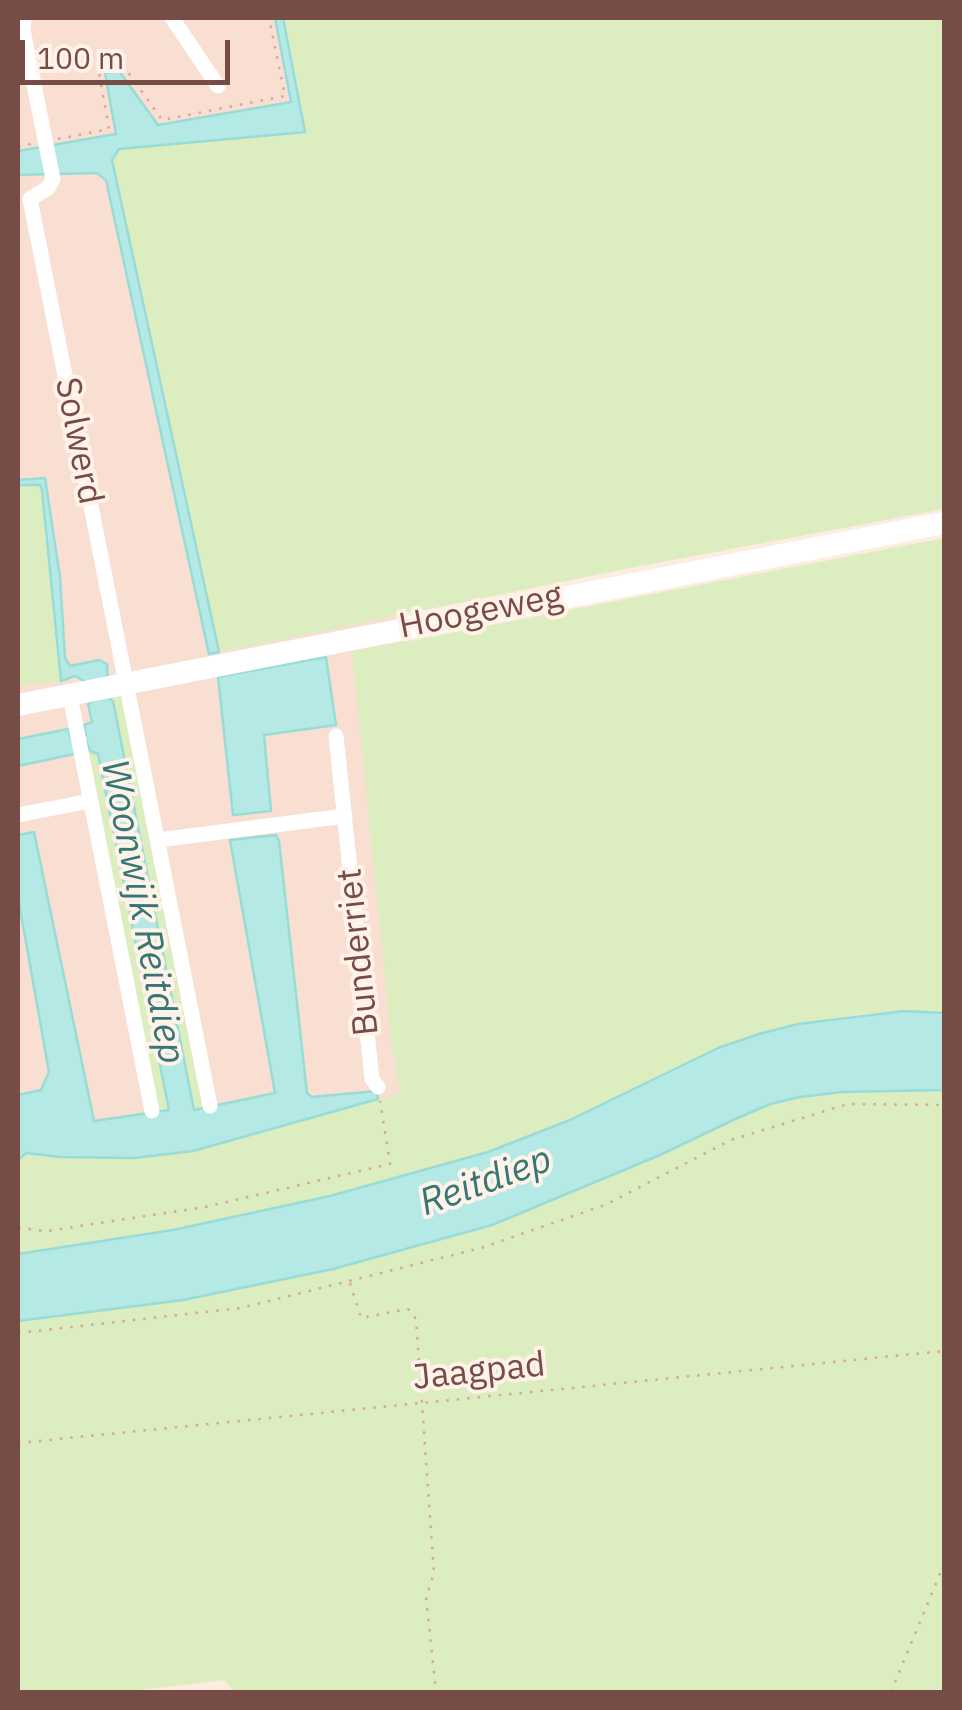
<!DOCTYPE html>
<html>
<head>
<meta charset="utf-8">
<style>
  body { margin:0 }
  #map { position:relative; width:962px; height:1710px; overflow:hidden; background:#feece1; font-family:"IBM Plex Sans",sans-serif }
  canvas { display:block }
  .frame { position:absolute; inset:0; border:20px solid #784c46; pointer-events:none }
  .scale { position:absolute; left:20px; top:40px; width:210px; height:45px; box-sizing:border-box; border:5px solid #784c46; border-top:0; padding-left:12px; font-size:30px; line-height:35px; white-space:nowrap; color:#784c46; -webkit-text-stroke:8px #fff2e9; paint-order:stroke }
</style>
</head>
<body>
<div id="map">
<canvas width="962" height="1710"></canvas>
<div class="frame"></div>
<div class="scale">100 m</div>
</div>
<script>
const context = document.querySelector('canvas').getContext('2d');
context.lineJoin = 'round';
function paint(path, color) { context.fillStyle = color; context.fill(path, 'evenodd'); }
const poly = rows => new Path2D(rows.map(r => 'M' + r).join(''));
function strokePath(path, color, width, dash) { context.strokeStyle = color; context.lineWidth = width; context.lineCap = dash ? 'butt' : 'round'; context.setLineDash(dash || []); context.stroke(path); }
function label(font, color, halo, rows, align = 'center') {
  context.font = font + ' "IBM Plex Sans",sans-serif'; context.lineWidth = 8; context.setLineDash([]); context.textBaseline = 'middle'; context.strokeStyle = halo; context.fillStyle = color; for (const [text, x, y, turn = 0] of rows) {
    context.save(); context.translate(x, y); context.rotate((+turn || 0) * Math.PI / 180); context.textAlign = isNaN(turn) ? turn : align; if (halo) context.strokeText(text, 0, 0); context.fillText(text, 0, 0); context.restore();
  }
}
paint(poly([
  [18,18,287,18,408,626,482,1202,18,1291]
]), '#f8dfd2');
paint(poly([
  [283,18,944,18,944,509,630,568,219,652,112,160,119,149,305,132],
  [34,484,40,485,42,490,61,681,18,686,18,485],
  [944,538,944,1013,904,1011,863,1014,782,1027,718,1048,570,1120,488,1152,330,1196,173,1230,18,1254,18,1160,26,1153,60,1157,134,1158,283,1126,400,1094,392,1045,352,652],
  [122,695,203,1109,194,1110,113,701,109,698],
  [94,750,98,754,169,1110,159,1112,88,753],
  [944,1090,944,1692,233,1692,225,1680,125,1692,18,1692,18,1321,183,1300,492,1225,660,1155,731,1121,770,1104,800,1097,842,1092]
]), '#dcedbf');
const water = poly([
  [275,18,283,18,305,132,119,149,112,160,219,652,209,654,106,180,97,173,18,175,18,151,116,134,105,73,119,71,158,125,291,102,275,18],
  [45,478,60,577,65,658,70,666,99,660,107,664,109,698,113,701,194,1110,275,1093,230,840,276,835,279,841,307,1093,312,1097,376,1091,378,1099,193,1151,134,1158,60,1157,26,1153,18,1160,18,1095,41,1090,49,1072,18,897,18,835,34,832,94,1121,169,1110,98,754,90,751,86,740,74,754,18,766,18,739,68,729,71,739,86,736,84,725,92,722,88,704,93,701,86,682,75,676,61,681,42,490,40,485,18,485,18,480,45,478],
  [326,657,336,725,264,735,271,811,233,815,218,677,326,657],
  [904,1011,944,1013,944,1090,842,1092,800,1097,770,1104,731,1121,660,1155,492,1225,333,1269,183,1300,18,1321,18,1254,173,1230,330,1196,488,1152,570,1120,718,1048,759,1034,798,1024,904,1011]
]);
paint(water, '#b4e9e5');
strokePath(water, '#99dcd7', 2.5);
strokePath(poly([
  [58,139,109,129,99,72,102,67,113,63,125,68,162,120,285,96,269,18],
  [18,147,31,144],
  [18,1228,47,1231,205,1207,390,1164,380,1101],
  [350,1283,361,1318,408,1309,416,1319,434,1573,426,1597,436,1692],
  [18,1333,241,1308,481,1248,605,1205,731,1140,848,1104,944,1105],
  [18,1443,944,1351],
  [891,1692,944,1564]
]), '#dba49a', 2.5, [2.5, 8]);
strokePath(poly([
  [24,18,23,30,53,179,48,188,30,199],
  [172,18,218,86],
  [30,199,210,1106],
  [70,696,152,1111],
  [336,736,372,1079,378,1087],
  [18,815,90,801],
  [158,840,345,816]
]), '#fff', 15);
strokePath(poly([
  [18,705,944,523]
]), '#fff', 22);
label('35px', '#784c46', '#fff2e9', [
  ["Solwerd",78,441,79],
  ["Hoogeweg",481,612,-11],
  ["Bunderriet",359,952,-96],
  ["Jaagpad",479,1372,-6]
]);
label('italic 38px', '#357774', '#fff2e9', [
  ["Woonwijk Reitdiep",142,912,79],
  ["Reitdiep",486,1182,-20]
]);
</script>
</body>
</html>
